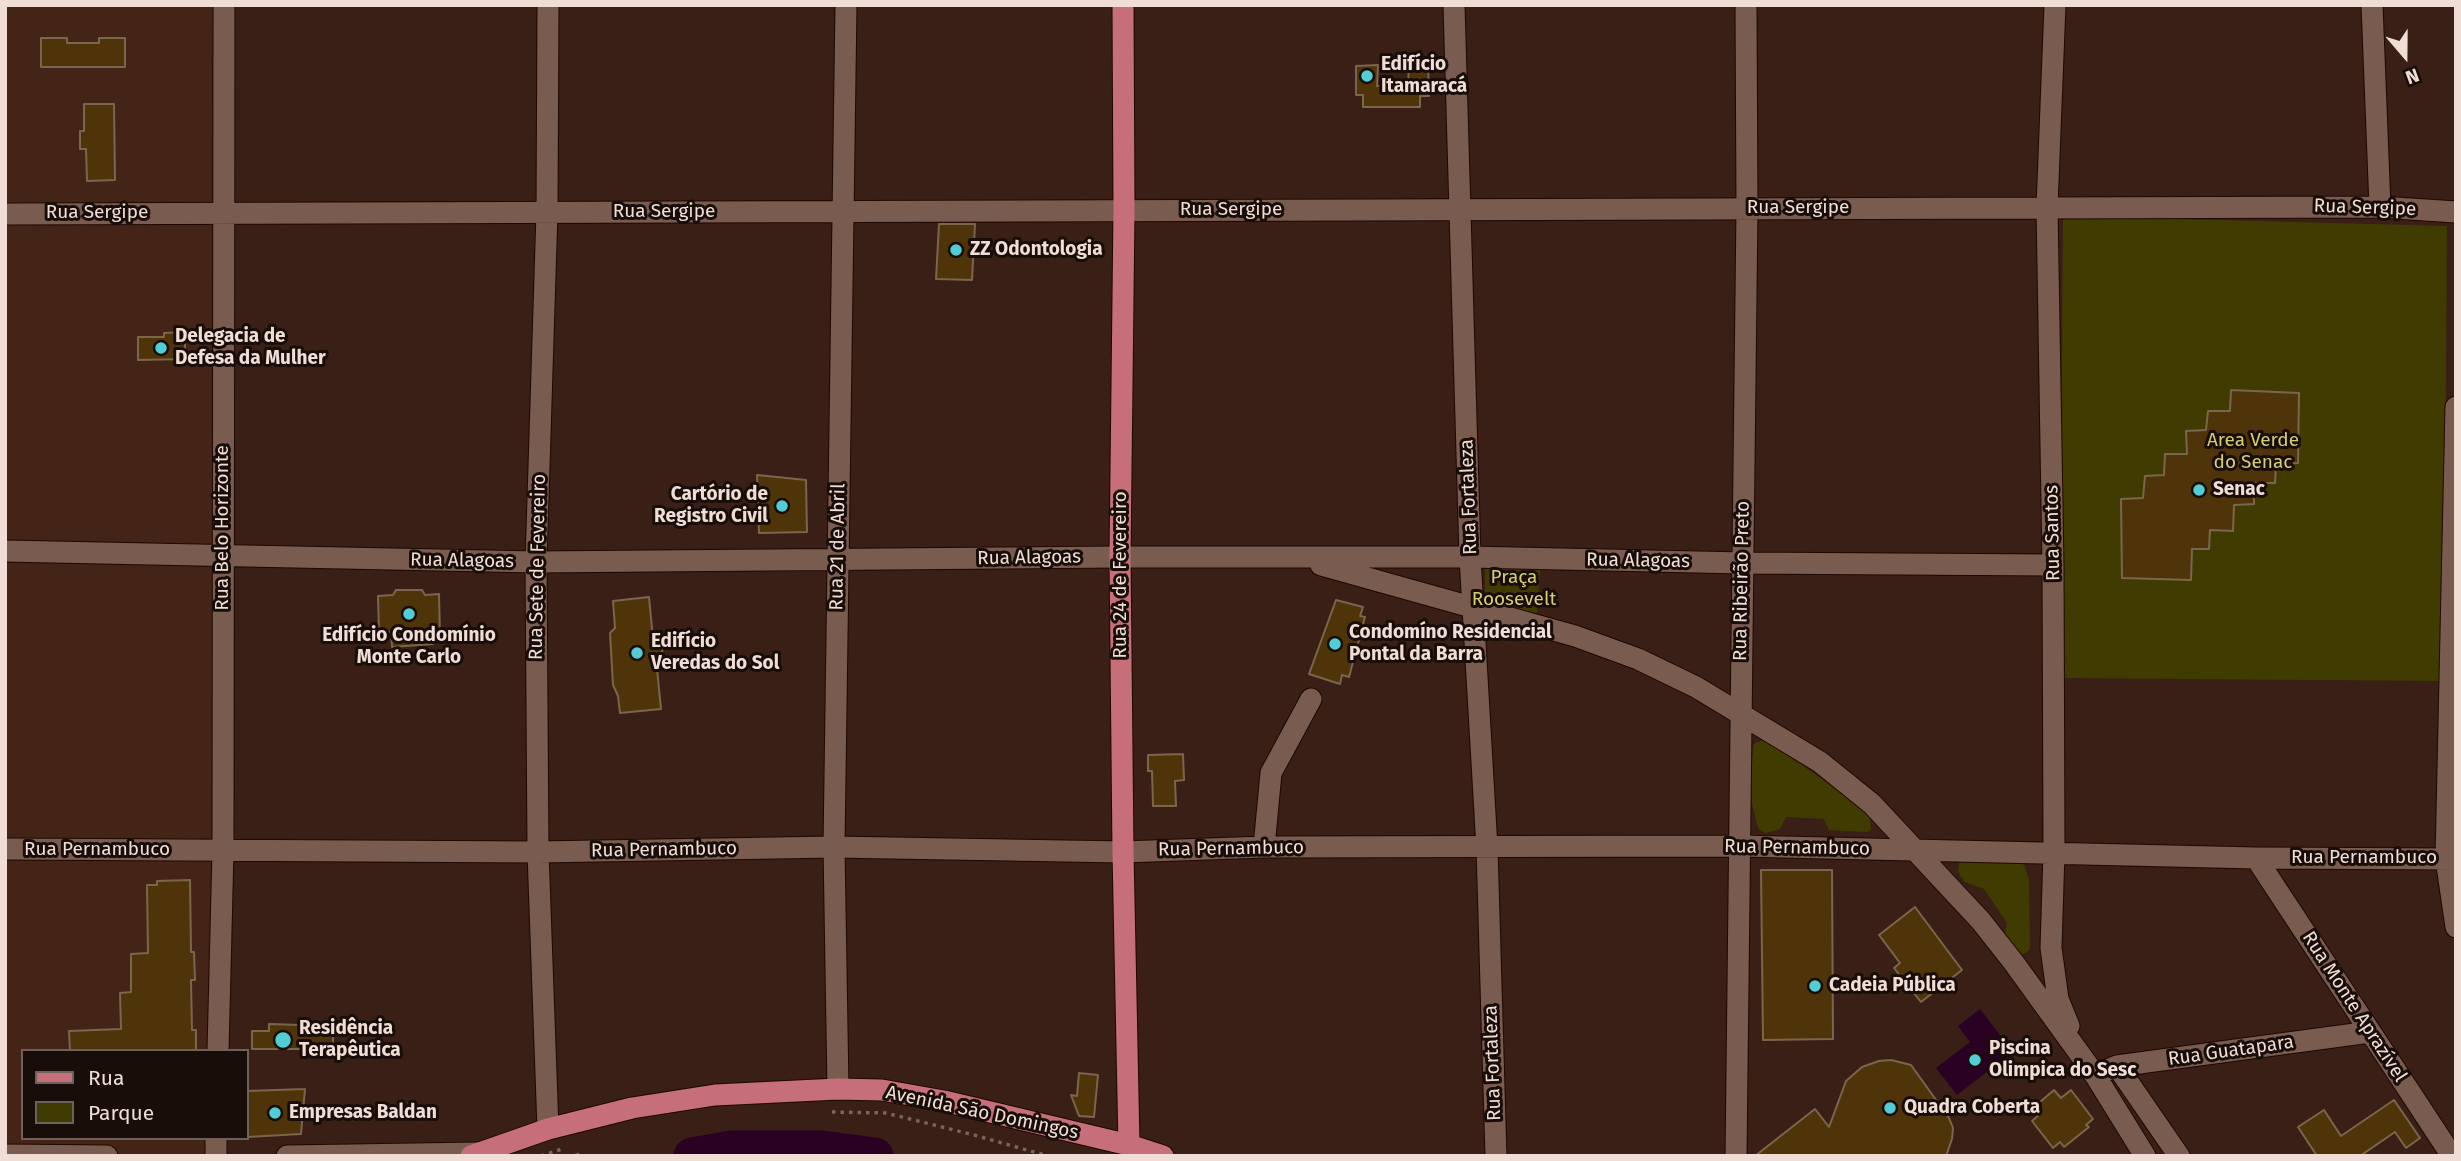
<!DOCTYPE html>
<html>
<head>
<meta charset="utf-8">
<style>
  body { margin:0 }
  #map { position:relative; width:2461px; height:1161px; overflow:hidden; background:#391f16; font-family:"Fira Sans",sans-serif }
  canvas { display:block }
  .frame { position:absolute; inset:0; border:7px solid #efddd6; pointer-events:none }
  .legend { position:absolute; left:21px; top:1049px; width:228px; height:91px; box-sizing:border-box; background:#180d08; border:2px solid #6e605a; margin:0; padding:9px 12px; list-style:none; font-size:21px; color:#efddd6 }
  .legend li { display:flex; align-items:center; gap:14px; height:35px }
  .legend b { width:35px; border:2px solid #6e605a }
  .north { position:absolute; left:2370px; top:21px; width:70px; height:70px; -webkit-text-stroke:5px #180d08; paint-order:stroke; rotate:160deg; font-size:19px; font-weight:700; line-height:28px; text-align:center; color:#efddd6 }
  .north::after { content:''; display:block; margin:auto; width:24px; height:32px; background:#efddd6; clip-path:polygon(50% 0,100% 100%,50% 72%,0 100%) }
</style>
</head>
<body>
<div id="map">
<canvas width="2461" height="1161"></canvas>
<div class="frame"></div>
<ul class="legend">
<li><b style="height:9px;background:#c66f7b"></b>Rua</li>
<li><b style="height:19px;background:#403c01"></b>Parque</li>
</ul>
<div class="north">N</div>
</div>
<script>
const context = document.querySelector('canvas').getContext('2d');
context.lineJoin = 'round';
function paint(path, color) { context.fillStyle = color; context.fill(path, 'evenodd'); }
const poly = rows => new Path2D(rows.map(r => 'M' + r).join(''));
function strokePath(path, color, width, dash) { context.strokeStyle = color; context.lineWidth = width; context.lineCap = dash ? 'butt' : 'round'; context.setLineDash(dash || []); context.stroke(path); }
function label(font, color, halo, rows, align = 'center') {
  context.font = font + ' "Fira Sans",sans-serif'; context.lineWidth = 6; context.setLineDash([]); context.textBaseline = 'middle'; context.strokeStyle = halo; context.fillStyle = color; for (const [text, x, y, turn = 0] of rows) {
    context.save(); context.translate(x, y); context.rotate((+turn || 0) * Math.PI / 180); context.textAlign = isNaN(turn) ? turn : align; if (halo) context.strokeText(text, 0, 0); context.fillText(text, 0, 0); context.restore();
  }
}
paint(poly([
  [5,5,232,5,226,1051,23,1051,23,1138,226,1138,226,1156,5,1156]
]), '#452418');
paint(poly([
  [2063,216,2447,226,2444,681,2060,678],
  [1485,563,1541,563,1536,621,1485,607],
  [1761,741,1767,741,1855,802,1870,819,1871,830,1867,832,1829,830,1824,819,1786,817,1780,829,1765,833,1758,828,1750,795,1753,748,1755,743],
  [1960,859,2016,859,2024,865,2029,880,2030,944,2029,950,2024,954,2016,951,2008,939,2005,933,2007,923,1984,889,1965,882,1960,875,1958,870]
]), '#403c01');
paint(poly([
  [1980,1009,2013,1052,1957,1095,1936,1068,1970,1042,1958,1026]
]), '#2a0023');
strokePath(poly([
  [692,1156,732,1149,822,1149,875,1156]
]), '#2a0023', 37);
const building = poly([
  [41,38,67,38,67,43,99,43,99,38,125,38,125,67,41,67,41,38],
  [1409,62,1428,62,1429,96,1420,96,1420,107,1363,107,1363,95,1356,95,1356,66,1378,65,1377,86,1408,86,1409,62],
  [84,104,114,104,115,180,87,181,86,149,80,149,80,131,84,131,84,104],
  [939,224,975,224,972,280,936,279,939,224],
  [185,332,185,359,138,360,138,337,164,337,164,333,185,332],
  [2231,390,2299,393,2298,463,2276,464,2275,483,2254,483,2254,504,2234,505,2233,531,2210,530,2209,549,2192,549,2191,580,2122,578,2121,499,2143,498,2145,476,2164,475,2165,454,2187,454,2186,431,2206,430,2208,411,2230,411,2231,390],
  [757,475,806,480,807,532,759,533,757,475],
  [396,590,422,590,425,595,439,594,440,637,433,637,433,644,392,647,391,632,379,632,378,596,393,595,396,590],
  [649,597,653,639,661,638,664,668,657,669,661,709,620,713,618,696,613,685,610,633,615,628,613,601,649,597],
  [1336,600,1363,607,1360,616,1365,617,1349,677,1342,675,1340,684,1309,674,1336,600],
  [1183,754,1184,780,1175,781,1176,806,1153,806,1152,771,1148,771,1148,755,1183,754],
  [1761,870,1832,870,1833,1039,1763,1040,1761,870],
  [190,880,191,952,194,952,195,980,191,980,192,1030,196,1030,196,1051,70,1051,69,1031,121,1029,120,993,131,992,131,954,148,953,147,885,157,885,157,881,190,880],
  [1915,907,1962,970,1921,1002,1894,968,1900,963,1879,935,1915,907],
  [269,1024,333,1026,333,1049,252,1049,252,1031,269,1031,269,1024],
  [1891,1060,1911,1065,1949,1118,1953,1128,1952,1139,1946,1156,1755,1156,1815,1109,1829,1127,1846,1081,1862,1067,1879,1061,1891,1060],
  [1079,1073,1098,1075,1094,1117,1079,1116,1071,1095,1077,1096,1079,1073],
  [305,1089,301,1134,247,1137,247,1091,305,1089],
  [2054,1090,2061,1098,2071,1090,2093,1119,2086,1125,2089,1127,2064,1147,2060,1142,2053,1148,2032,1121,2039,1115,2033,1108,2054,1090],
  [2394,1100,2420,1138,2406,1148,2395,1132,2360,1156,2317,1156,2298,1127,2324,1110,2341,1136,2394,1100]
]);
paint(building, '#503409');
strokePath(building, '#7a664d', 2);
const minor = poly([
  [548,5,547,212,536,562,538,852,548,1129],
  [1454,5,1470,557,1487,848,1496,1156],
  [2055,5,2047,207,2053,565,2054,852,2051,948,2058,999,2069,1026],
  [2372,5,2380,207],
  [5,214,2380,207,2456,212],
  [2456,407,2446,859,2456,927],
  [5,551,536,562,1120,557,1470,557,1743,563,2053,565],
  [1321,565,1575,636,1638,659,1696,687,1820,762,1872,804,1981,921,2014,963,2095,1075,2145,1156],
  [1264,847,1271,773,1311,699],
  [5,849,538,852,834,847,1123,852,1264,847,1740,846,2256,858,2456,859],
  [2256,858,2452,1156],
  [218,1051,223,851,224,5],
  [2117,1066,2179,1156],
  [2095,1075,2117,1066,2370,1032],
  [838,1089,834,847,846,5],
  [5,1155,107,1156],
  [216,1156,216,1138],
  [287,1156,478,1153],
  [1736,1156,1747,208,1746,5]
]);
const major = poly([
  [1123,5,1124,210,1120,557,1123,852,1129,1145],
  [471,1156,548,1129,632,1108,715,1095,838,1089,882,1090,944,1101,1129,1145,1163,1156]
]);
strokePath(minor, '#1f0802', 23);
strokePath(major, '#1f0802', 23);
strokePath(poly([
  [832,1112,886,1113,974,1135,1048,1156],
  [577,1153,578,1156],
  [541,1156,565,1148]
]), '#7b645c', 3.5, [3.5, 5]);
strokePath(minor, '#795b50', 21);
strokePath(major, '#c66f7b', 21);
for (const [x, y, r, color] of [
  [1367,76,7,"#52ccd5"],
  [956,250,7,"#52ccd5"],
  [161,348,7,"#52ccd5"],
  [2199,490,7,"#52ccd5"],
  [782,506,7,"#52ccd5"],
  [409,614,7,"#52ccd5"],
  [1335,644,7,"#52ccd5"],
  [637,653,7,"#52ccd5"],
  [1815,986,7,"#52ccd5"],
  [283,1040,9,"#52ccd5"],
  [1975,1060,7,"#52ccd5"],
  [1890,1108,7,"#52ccd5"],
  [275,1113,7,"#52ccd5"]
]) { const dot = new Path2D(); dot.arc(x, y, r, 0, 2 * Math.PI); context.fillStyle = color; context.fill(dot); strokePath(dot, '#180d08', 2.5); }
label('bold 19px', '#efddd6', '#180d08', [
  ["Edifício",1381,65],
  ["Itamaracá",1381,87],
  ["ZZ Odontologia",970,250],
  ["Delegacia de",175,337],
  ["Defesa da Mulher",175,359],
  ["Senac",2213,490],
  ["Cartório de",768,495,"right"],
  ["Registro Civil",768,517,"right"],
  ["Condomíno Residencial",1349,633],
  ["Pontal da Barra",1349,655],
  ["Edifício Condomínio",409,636,"center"],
  ["Monte Carlo",409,658,"center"],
  ["Edifício",651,642],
  ["Veredas do Sol",651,664],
  ["Cadeia Pública",1829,986],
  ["Residência",299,1029],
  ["Terapêutica",299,1051],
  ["Piscina",1989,1049],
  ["Olimpica do Sesc",1989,1071],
  ["Quadra Coberta",1904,1108],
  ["Empresas Baldan",289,1113]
], 'left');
label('19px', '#efddd6', '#180d08', [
  ["Rua Sergipe",1798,208],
  ["Rua Sergipe",2365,208,2],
  ["Rua Sergipe",1231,210],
  ["Rua Sergipe",664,212],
  ["Rua Sergipe",97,213],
  ["Rua Fortaleza",1469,497,-92],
  ["Rua Belo Horizonte",223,528,-90],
  ["Rua Santos",2053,533,-91],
  ["Rua 21 de Abril",838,547,-89],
  ["Rua Alagoas",1029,558,-1],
  ["Rua Alagoas",462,561,1],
  ["Rua Alagoas",1638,561,1],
  ["Rua Sete de Fevereiro",538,567,-89],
  ["Rua 24 de Fevereiro",1121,575,-90],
  ["Rua Ribeirão Preto",1742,581,-89],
  ["Rua Pernambuco",1797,848,1],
  ["Rua Pernambuco",1231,849,-1],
  ["Rua Pernambuco",97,850],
  ["Rua Pernambuco",664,850,-1],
  ["Rua Pernambuco",2364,858],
  ["Rua Monte Aprazível",2354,1007,57],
  ["Rua Guatapara",2231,1051,-8],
  ["Rua Fortaleza",1493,1063,-92],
  ["Avenida São Domingos",982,1113,12]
]);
label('19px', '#d5cf73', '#180d08', [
  ["Area Verde",2253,441],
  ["do Senac",2253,463],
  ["Praça",1514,578],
  ["Roosevelt",1514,600]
]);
</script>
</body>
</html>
